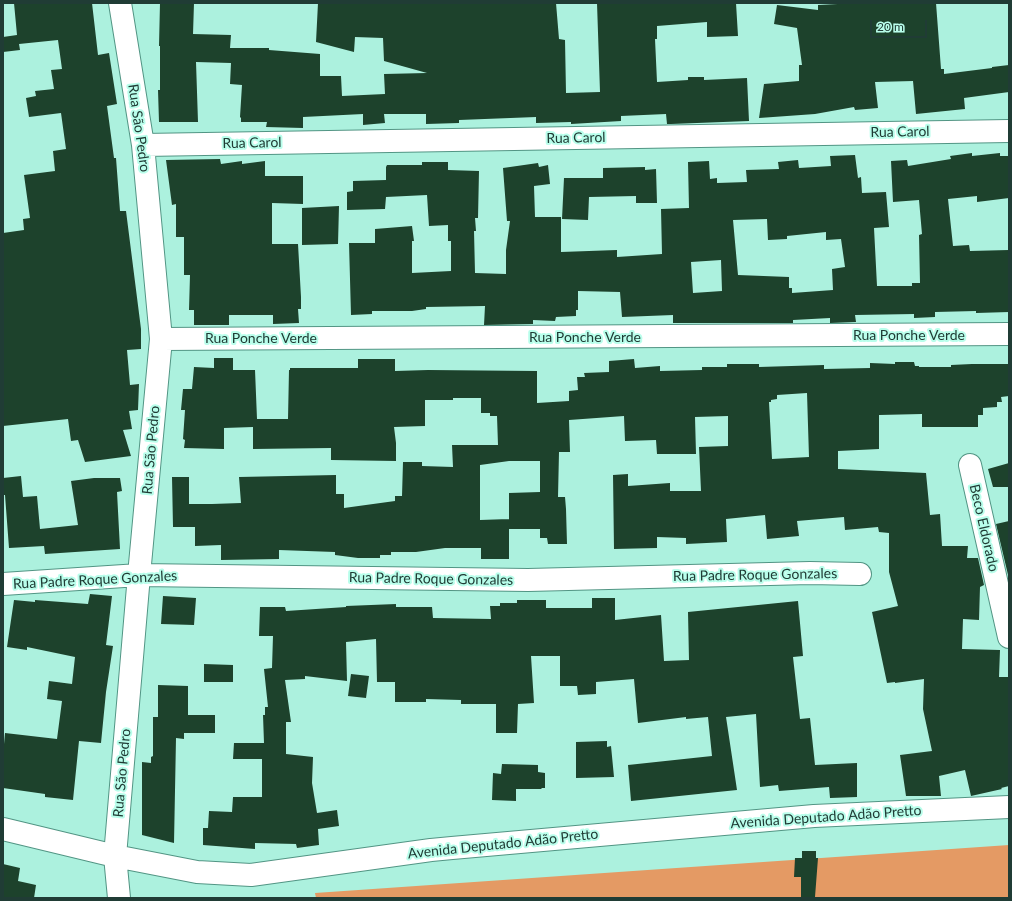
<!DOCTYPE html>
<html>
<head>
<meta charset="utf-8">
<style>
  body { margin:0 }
  #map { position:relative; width:1012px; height:901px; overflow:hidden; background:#acf1de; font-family:Lato,sans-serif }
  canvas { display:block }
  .frame { position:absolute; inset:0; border:4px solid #203c35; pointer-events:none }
  .scale { position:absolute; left:870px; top:20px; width:57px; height:18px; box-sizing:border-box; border:2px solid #203c35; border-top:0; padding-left:5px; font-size:12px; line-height:14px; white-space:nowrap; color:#203c35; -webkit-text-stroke:3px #b9feeb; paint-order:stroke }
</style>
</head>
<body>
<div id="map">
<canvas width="1012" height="901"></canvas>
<div class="frame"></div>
<div class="scale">20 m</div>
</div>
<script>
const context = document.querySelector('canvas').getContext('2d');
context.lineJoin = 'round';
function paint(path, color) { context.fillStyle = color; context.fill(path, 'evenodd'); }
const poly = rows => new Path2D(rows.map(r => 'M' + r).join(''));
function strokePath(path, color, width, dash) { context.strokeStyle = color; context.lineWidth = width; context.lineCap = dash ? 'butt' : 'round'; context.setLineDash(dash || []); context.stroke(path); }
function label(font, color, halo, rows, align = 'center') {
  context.font = font + ' Lato,sans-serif'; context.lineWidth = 4; context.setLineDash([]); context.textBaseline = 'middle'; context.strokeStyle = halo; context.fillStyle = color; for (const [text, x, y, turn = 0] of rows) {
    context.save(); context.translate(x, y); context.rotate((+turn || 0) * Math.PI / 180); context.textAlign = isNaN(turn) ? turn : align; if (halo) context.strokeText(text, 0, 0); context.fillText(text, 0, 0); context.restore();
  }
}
paint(poly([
  [1009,845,1009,898,316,898,315,893]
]), '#e49a64');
paint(poly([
  [14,3,92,3,98,55,109,53,117,104,107,106,114,158,116,158,120,211,126,211,141,329,141,349,127,350,130,385,139,384,138,410,129,411,132,429,123,430,131,456,85,462,78,440,71,441,68,419,3,426,3,233,24,230,23,219,30,218,24,175,55,171,53,151,66,149,61,113,29,117,26,98,36,96,35,91,54,89,51,70,62,69,58,40,19,44,20,50,3,52,3,37,17,35],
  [160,3,194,3,193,34,231,35,230,48,269,48,269,50,320,54,320,76,341,76,342,96,385,94,384,74,427,73,384,61,383,38,355,37,354,52,316,42,318,3,556,3,559,39,565,40,566,93,600,92,597,3,736,3,738,36,707,37,707,22,657,26,657,39,655,39,657,82,688,80,688,77,704,77,704,80,747,78,749,121,671,124,667,124,666,114,621,116,621,121,571,124,571,122,536,123,536,117,459,120,459,123,426,124,426,114,384,114,385,123,363,125,363,114,303,117,303,128,266,127,267,122,241,122,241,118,240,117,242,85,230,84,231,63,196,62,198,122,159,122,158,90,160,90,160,46,159,46],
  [857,3,936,3,941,69,944,69,944,74,992,68,992,67,1009,65,1009,92,964,98,965,109,916,114,913,81,875,82,878,108,855,110,854,107,815,114,759,118,764,84,799,81,799,65,802,65,797,28,774,24,777,5,818,10,818,5],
  [972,153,972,156,1000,153,1000,156,1009,156,1009,198,977,202,977,196,948,199,953,246,969,245,970,251,1009,250,1009,312,976,313,976,311,935,312,935,317,914,318,914,314,855,315,856,322,830,323,830,318,793,320,793,323,673,323,673,315,622,317,620,292,578,291,578,310,576,310,576,316,556,317,555,321,533,320,533,324,484,325,485,306,426,307,426,309,412,311,372,311,372,314,351,315,349,243,375,243,375,229,412,226,414,241,412,241,412,273,451,271,451,241,448,241,448,225,429,226,427,195,386,197,385,209,347,210,347,192,353,191,353,181,386,180,386,167,387,165,422,165,422,162,448,162,448,170,479,171,478,218,475,218,476,231,474,231,475,273,506,274,506,250,510,221,507,221,503,168,538,163,539,167,548,165,550,184,534,186,535,217,561,217,561,252,617,250,617,257,662,254,661,209,689,208,688,162,709,161,710,179,717,178,717,183,747,182,746,170,779,169,778,162,798,160,799,168,831,166,830,156,855,155,858,178,861,177,862,193,886,192,889,227,874,228,877,286,912,286,912,283,920,283,919,235,922,234,919,200,893,202,891,161,907,160,908,166,951,159,950,156],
  [767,219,768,240,787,239,787,236,826,232,826,240,841,239,845,267,832,269,833,290,792,293,792,288,789,288,789,277,738,275,733,220],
  [721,260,722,291,693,293,691,262],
  [220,159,221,164,242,161,242,164,265,161,265,176,303,176,303,204,272,203,272,244,298,244,301,297,301,309,298,309,299,323,273,324,273,315,229,315,229,325,194,325,194,310,189,310,190,275,184,275,184,237,176,237,176,204,172,205,166,160],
  [645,167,645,170,656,169,657,203,636,203,636,196,589,197,588,220,562,219,564,178,603,178,603,168],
  [339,206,338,244,302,245,302,208],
  [214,358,233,358,233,370,255,370,257,419,288,419,289,370,290,370,290,368,358,368,358,359,395,359,395,371,428,370,537,371,537,403,569,401,569,391,578,390,577,377,585,377,584,373,609,372,609,361,634,359,635,368,660,366,660,371,702,370,702,367,727,367,727,364,759,364,759,367,824,365,824,369,870,368,870,363,895,364,895,362,914,362,915,366,919,366,919,367,951,367,951,365,972,364,1009,364,1009,396,1001,397,1002,402,997,402,997,407,983,408,983,415,978,415,978,427,922,427,922,414,879,415,879,449,838,451,838,469,926,473,930,515,940,514,942,546,968,546,967,558,978,558,984,585,980,587,979,620,963,619,962,649,1000,650,999,677,1009,677,1009,786,1001,788,1002,789,971,796,965,770,939,776,941,796,906,796,900,755,932,751,923,709,924,679,895,683,895,682,887,683,872,612,898,606,889,572,889,533,879,532,878,527,845,530,844,517,797,521,799,536,767,539,765,515,726,519,727,542,686,544,686,538,657,537,657,548,614,549,613,475,628,474,628,486,670,483,670,491,701,491,699,447,728,446,728,416,695,417,696,454,657,454,656,440,625,441,624,416,569,420,570,452,559,452,558,497,565,497,566,509,567,544,548,544,547,538,540,538,540,529,509,529,509,493,540,492,540,461,509,461,480,465,480,520,509,519,509,559,481,559,481,548,445,548,416,552,391,552,391,555,380,555,380,558,358,558,335,555,335,552,279,550,279,559,221,560,221,545,195,546,195,527,173,527,172,477,189,477,189,504,212,504,241,503,239,477,336,475,336,494,344,494,344,508,395,501,395,496,402,496,403,462,422,462,422,466,453,467,452,445,498,445,497,416,490,416,490,413,481,413,481,398,453,398,453,400,425,400,425,426,394,427,396,443,396,461,331,460,331,448,253,449,253,427,224,428,224,449,184,448,185,440,183,439,185,410,181,410,183,389,192,389,194,367,214,368],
  [807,393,809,457,772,459,769,402,771,402,771,400,777,399,777,395],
  [1009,463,1009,487,993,487,988,469],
  [21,476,23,497,37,496,40,529,78,525,71,481,94,478,120,478,122,491,117,492,120,549,45,554,44,546,9,548,5,495,3,495,3,478],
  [1009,521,1009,579,996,524],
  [90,594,112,596,106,645,113,646,106,692,101,743,79,741,73,800,45,797,45,794,3,788,3,755,5,733,57,739,62,701,47,699,49,681,72,684,75,657,27,647,27,650,7,647,14,600,35,602,35,600,88,604],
  [163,596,196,598,194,625,161,624],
  [592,598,615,598,615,620,661,615,664,661,689,660,688,612,798,601,803,656,793,657,800,719,810,718,815,765,857,763,857,797,830,798,829,787,779,791,778,785,760,787,756,714,726,717,737,790,631,801,628,765,712,756,708,717,686,719,686,717,638,723,634,679,596,682,596,694,578,695,577,686,560,686,560,656,531,656,534,703,518,704,517,733,496,733,496,704,461,704,461,700,426,699,426,702,395,702,395,682,377,682,376,639,346,642,347,681,305,676,305,679,285,680,291,722,286,722,286,754,313,757,312,783,317,813,337,810,339,826,318,829,319,845,297,848,296,844,255,843,255,849,203,845,203,828,208,828,209,811,232,812,233,797,262,797,262,759,233,759,234,743,264,743,263,715,265,715,265,707,268,707,264,669,272,668,273,636,259,636,260,607,285,607,286,611,346,607,346,606,396,604,396,607,432,607,433,618,491,619,490,606,500,606,500,603,517,603,517,600,546,600,546,608,592,608],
  [204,664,233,665,233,682,204,682],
  [351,674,369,676,366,698,348,696],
  [158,685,188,686,188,715,215,715,215,733,184,733,184,739,176,738,174,843,142,835,142,762,151,763,151,757,153,756,153,717,158,717],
  [607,741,607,747,611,746,614,777,576,778,576,742],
  [502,764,538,765,538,772,545,773,545,788,541,788,542,789,516,789,516,801,492,800,493,773,501,774],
  [802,851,816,851,816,858,818,858,815,897,801,897,801,877,794,877,795,858,802,858],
  [3,864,20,868,18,881,36,885,34,898,3,898]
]), '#1d422c');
const minor = poly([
  [143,145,1009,131],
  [161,339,1009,334],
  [970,465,1009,637],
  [3,584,139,575,528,580,810,573,860,574],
  [3,829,115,856,197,872,251,875,431,850,452,848,814,816,1009,807],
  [119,898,115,856,139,575,161,339,143,145,120,3]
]);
strokePath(minor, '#529584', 24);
strokePath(minor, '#fff', 22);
label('14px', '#203c35', '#b9feeb', [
  ["Rua São Pedro",139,128,82],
  ["Rua Carol",900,132,-1],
  ["Rua Carol",576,138,-1],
  ["Rua Carol",252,143,-1],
  ["Rua Ponche Verde",909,335],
  ["Rua Ponche Verde",585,337],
  ["Rua Ponche Verde",261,338],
  ["Rua São Pedro",151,450,-85],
  ["Beco Eldorado",984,528,77],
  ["Rua Padre Roque Gonzales",755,575,-1],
  ["Rua Padre Roque Gonzales",431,579,1],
  ["Rua Padre Roque Gonzales",95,580,-3],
  ["Rua São Pedro",122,773,-85],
  ["Avenida Deputado Adão Pretto",826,817,-4],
  ["Avenida Deputado Adão Pretto",503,844,-6]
]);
</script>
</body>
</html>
